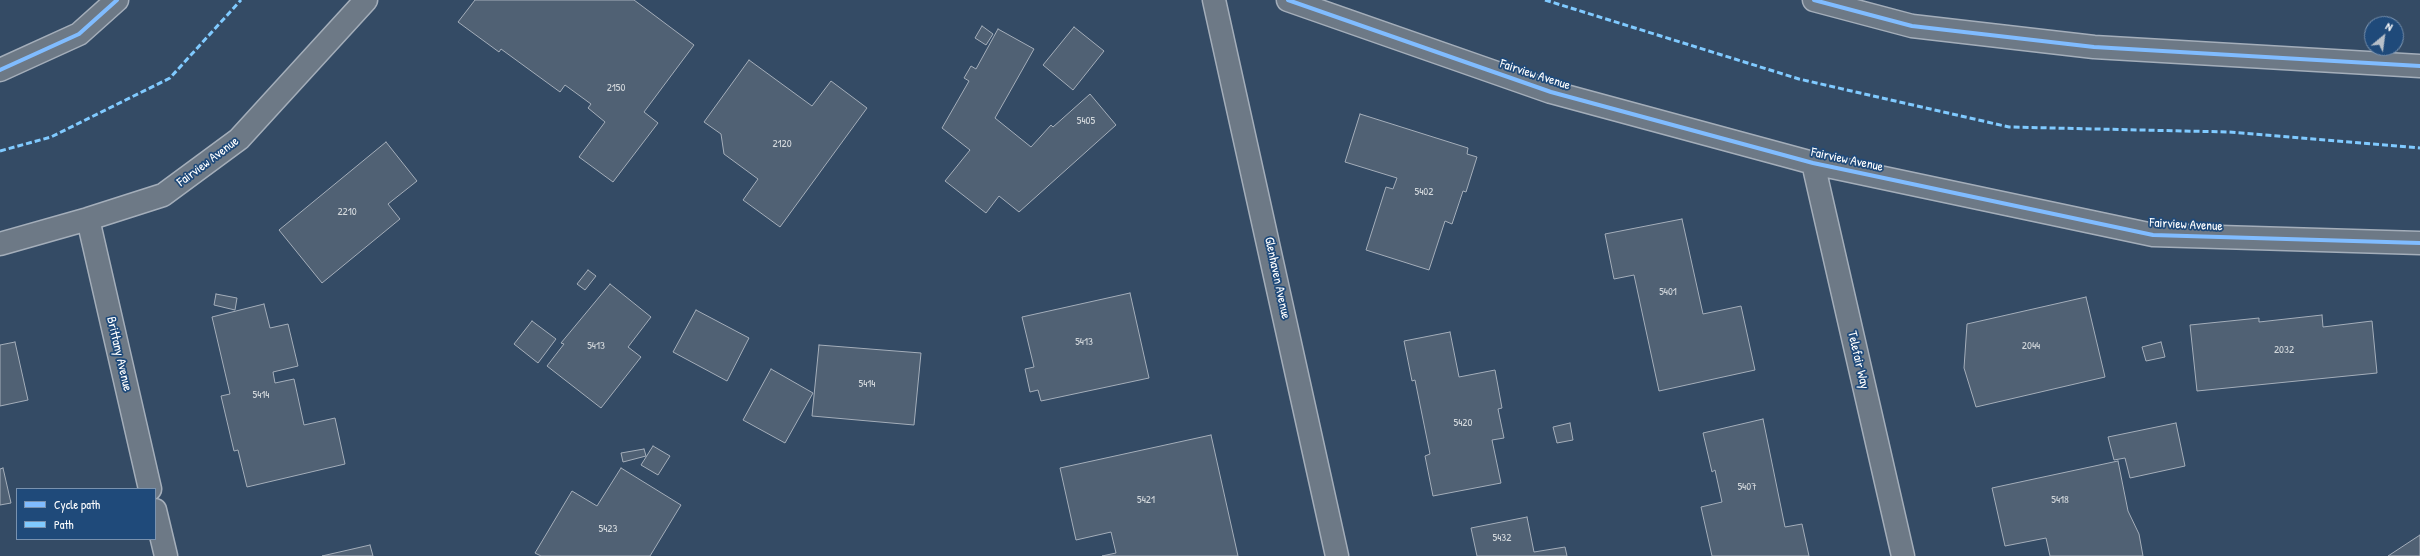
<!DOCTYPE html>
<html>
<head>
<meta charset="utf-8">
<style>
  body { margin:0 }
  #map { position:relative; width:2420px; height:556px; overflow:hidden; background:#344b65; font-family:"Patrick Hand",sans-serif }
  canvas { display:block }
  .legend { position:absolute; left:16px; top:488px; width:140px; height:52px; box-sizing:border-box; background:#1f4a7a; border:1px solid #7992af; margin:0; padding:5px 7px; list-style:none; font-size:12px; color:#fff }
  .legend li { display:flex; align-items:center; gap:8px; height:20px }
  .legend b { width:20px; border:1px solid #7992af }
  .north { position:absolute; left:2364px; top:16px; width:40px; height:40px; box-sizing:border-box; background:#1f4a7a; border:1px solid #7992af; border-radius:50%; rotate:29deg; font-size:11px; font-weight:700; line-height:16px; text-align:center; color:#fff }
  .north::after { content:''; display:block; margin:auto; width:14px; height:18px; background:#b8c0c9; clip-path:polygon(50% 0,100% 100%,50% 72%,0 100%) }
</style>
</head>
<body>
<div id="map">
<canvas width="2420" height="556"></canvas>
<ul class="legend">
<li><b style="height:5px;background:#80bcff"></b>Cycle path</li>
<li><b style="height:5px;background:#80caff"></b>Path</li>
</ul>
<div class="north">N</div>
</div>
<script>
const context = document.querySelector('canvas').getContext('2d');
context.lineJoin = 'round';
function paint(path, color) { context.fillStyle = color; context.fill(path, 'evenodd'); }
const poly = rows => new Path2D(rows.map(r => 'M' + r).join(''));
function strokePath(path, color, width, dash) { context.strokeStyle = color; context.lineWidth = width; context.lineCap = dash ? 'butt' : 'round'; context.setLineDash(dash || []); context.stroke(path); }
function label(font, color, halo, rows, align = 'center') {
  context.font = font + ' "Patrick Hand",sans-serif'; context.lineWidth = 3.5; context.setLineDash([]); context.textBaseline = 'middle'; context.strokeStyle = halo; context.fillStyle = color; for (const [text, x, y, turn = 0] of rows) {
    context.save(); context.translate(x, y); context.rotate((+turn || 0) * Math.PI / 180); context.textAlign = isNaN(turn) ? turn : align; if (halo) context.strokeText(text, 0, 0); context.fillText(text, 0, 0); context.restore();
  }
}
const building = poly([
  [475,0,634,0,694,45,644,112,658,123,613,182,579,157,605,122,588,108,591,104,565,85,560,92,501,49,499,52,458,22,475,0],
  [982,26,993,34,986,45,975,38,982,26],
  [1074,27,1104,51,1073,90,1043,65,1074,27],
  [998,29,1034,49,995,118,1031,147,1051,125,1053,127,1090,94,1116,125,1019,212,999,196,986,213,945,181,970,150,942,128,969,81,964,78,971,66,976,69,998,29],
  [749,60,812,106,831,81,867,108,780,227,743,200,758,179,724,154,721,134,704,122,749,60],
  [1360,114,1468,148,1467,154,1477,157,1466,192,1463,191,1452,224,1445,221,1429,270,1366,250,1386,187,1393,189,1397,178,1345,162,1360,114],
  [386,142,417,181,388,204,400,219,322,283,279,230,386,142],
  [1682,219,1703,314,1741,306,1755,370,1659,391,1634,275,1614,279,1605,234,1682,219],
  [588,270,596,276,585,290,577,284,588,270],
  [610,284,651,317,628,347,641,357,601,408,547,366,564,344,561,343,610,284],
  [1130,293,1149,378,1041,401,1038,390,1030,392,1025,369,1034,367,1022,317,1130,293],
  [216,294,237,298,235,310,214,305,216,294],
  [2086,297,2105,377,1976,407,1964,368,1967,324,2086,297],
  [264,304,270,328,288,324,298,366,273,372,275,383,294,379,304,425,335,418,345,464,247,487,238,450,234,451,221,396,230,394,212,317,264,304],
  [696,310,749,338,727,381,673,352,696,310],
  [2322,315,2323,327,2372,321,2377,373,2197,391,2190,325,2259,318,2259,322,2322,315],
  [532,321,556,339,538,363,514,344,532,321],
  [1450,332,1459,377,1495,370,1502,408,1498,409,1504,438,1492,440,1501,483,1433,496,1425,456,1430,454,1415,380,1412,381,1404,341,1450,332],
  [15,342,28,400,0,406,0,345,15,342],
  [2161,342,2165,357,2146,361,2142,347,2161,342],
  [819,345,921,353,914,425,812,416,819,345],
  [771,369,813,393,785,443,743,420,771,369],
  [1763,419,1785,527,1802,524,1809,556,1712,556,1701,507,1722,502,1715,470,1712,472,1703,433,1763,419],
  [1570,423,1573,440,1557,443,1553,427,1570,423],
  [2176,423,2185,466,2130,478,2125,458,2114,460,2108,437,2176,423],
  [1211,435,1238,556,1102,556,1116,553,1111,532,1076,540,1060,468,1211,435],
  [653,446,670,456,658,475,641,465,653,446],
  [644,449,646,456,623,462,621,453,644,449],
  [2118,461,2128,511,2139,534,2143,556,2050,556,2046,538,2005,546,1992,488,2118,461],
  [3,468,11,503,0,505,0,469,3,468],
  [621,468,681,505,650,556,541,556,535,553,572,491,597,506,621,468],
  [1527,517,1534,552,1565,547,1567,556,1477,556,1471,528,1527,517],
  [2420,535,2420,556,2388,556,2420,535],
  [370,545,373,556,322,556,370,545]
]);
paint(building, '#506174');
strokePath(building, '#a4aeba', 1);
const minor = poly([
  [1214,0,1337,556],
  [1288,0,1551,92,1813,163,2153,235,2420,243],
  [1814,0,1912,26,2094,47,2420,66],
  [0,70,79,34,117,0],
  [1813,163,1903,556],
  [88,219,150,489],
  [0,244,88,219,163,195,239,139,366,0],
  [155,510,166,556]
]);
strokePath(minor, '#a4aeba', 25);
strokePath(minor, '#6d7986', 22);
strokePath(poly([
  [1545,0,1799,79,2009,127,2229,132,2420,148],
  [0,151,51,137,170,78,241,0]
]), '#80caff', 3, [6, 3]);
strokePath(poly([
  [1288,0,1551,92,1813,163,2153,235,2420,243],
  [1814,0,1912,26,2094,47,2420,66],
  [0,70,79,34,117,0]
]), '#80bcff', 4);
label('11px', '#d3d8dc', null, [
  ["2150",616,88],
  ["5405",1086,121],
  ["2120",782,144],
  ["5402",1424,192],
  ["2210",347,212],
  ["5401",1668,292],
  ["5413",1084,342],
  ["5413",596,346],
  ["2044",2031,346],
  ["2032",2284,350],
  ["5414",867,384],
  ["5414",261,395],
  ["5420",1463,423],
  ["5407",1747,487],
  ["5421",1146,500],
  ["5418",2060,500],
  ["5423",608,529],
  ["5432",1502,538]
]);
label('13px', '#fff', '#1f4a7a', [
  ["Fairview Avenue",1535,75,18],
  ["Fairview Avenue",1847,160,12],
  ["Fairview Avenue",208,162,-37],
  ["Fairview Avenue",2186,225,3],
  ["Glenhaven Avenue",1277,278,78],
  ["Brittany Avenue",119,354,77],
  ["Telefair Way",1858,360,77]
]);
</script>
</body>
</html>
